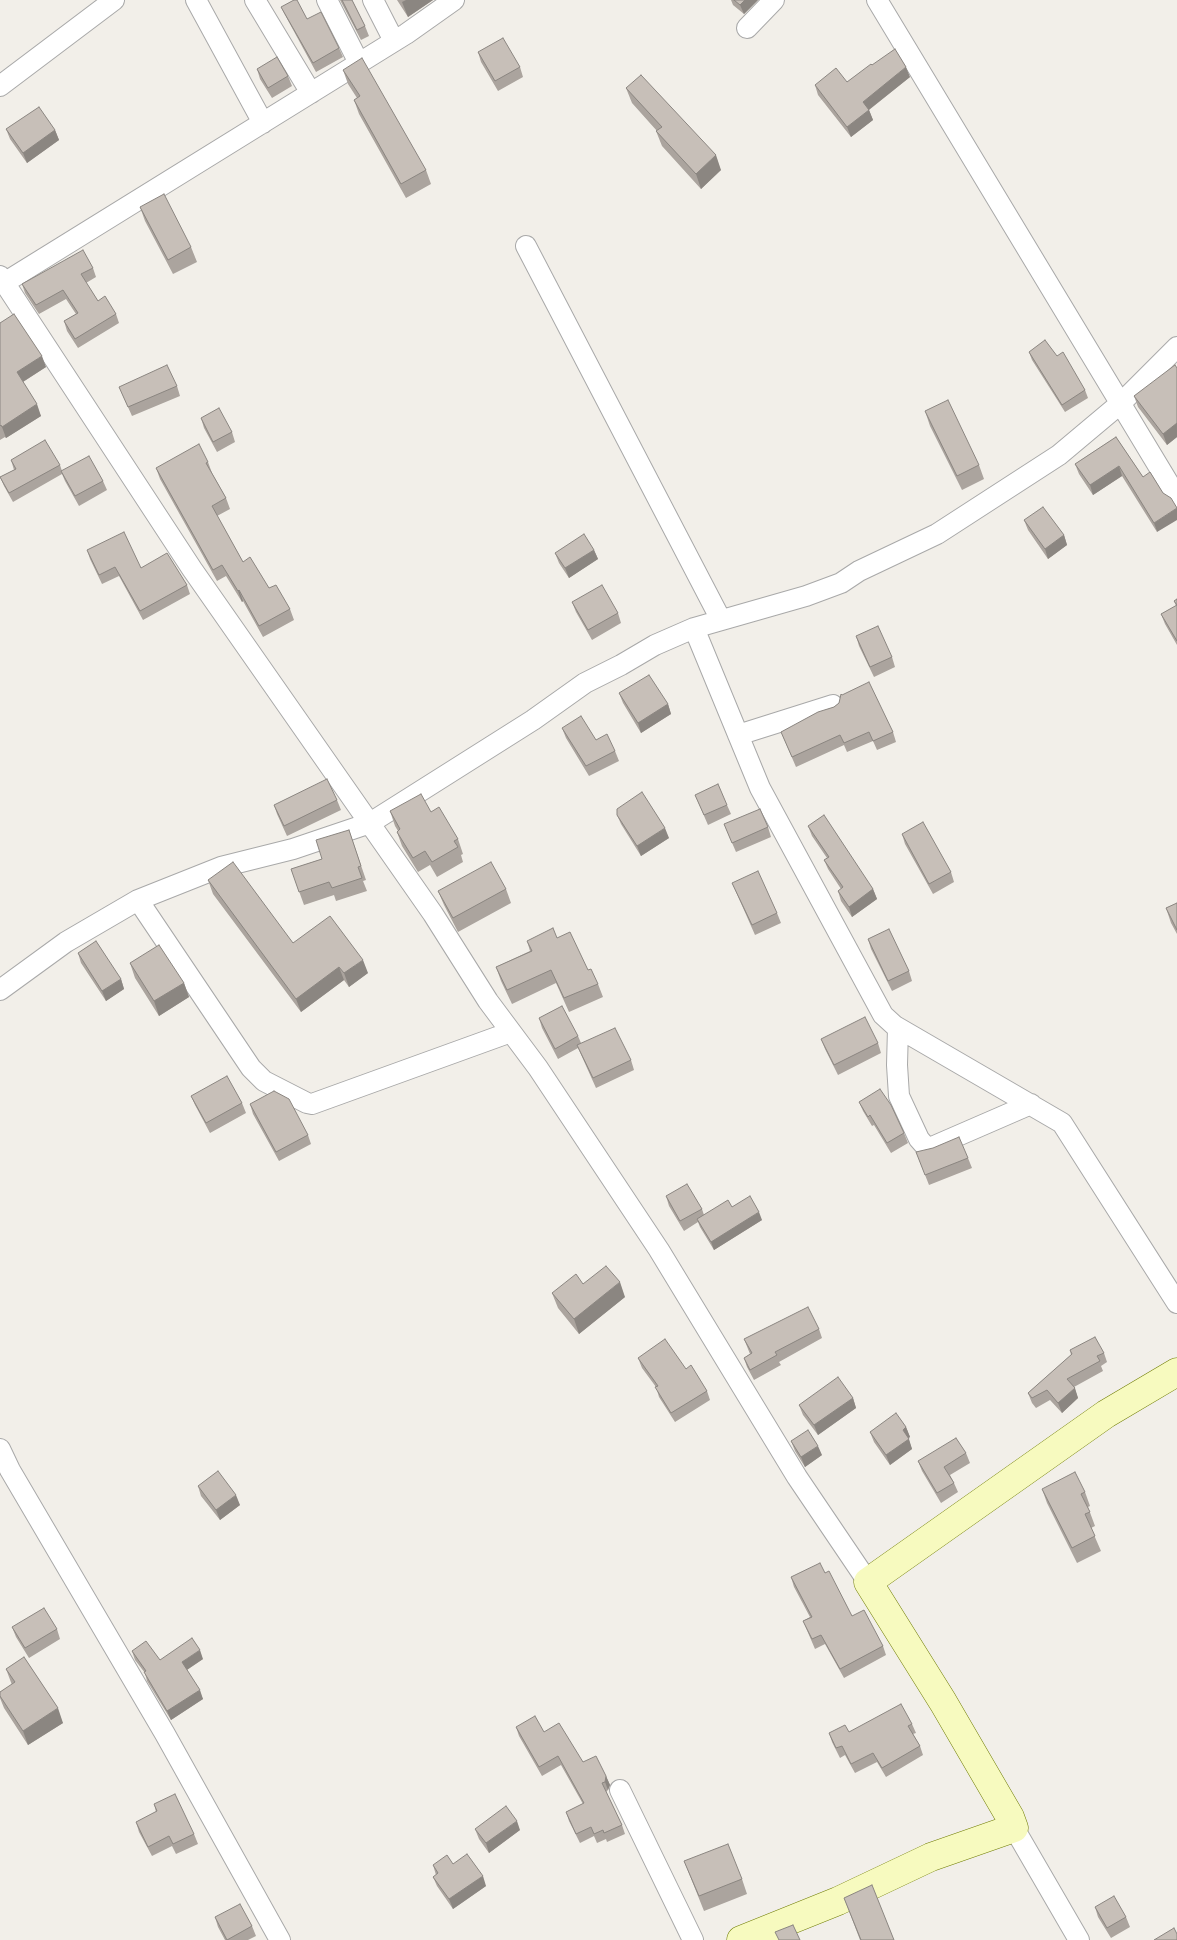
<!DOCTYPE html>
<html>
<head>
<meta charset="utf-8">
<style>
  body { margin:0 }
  canvas { display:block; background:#f2efe9 }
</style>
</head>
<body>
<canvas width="1177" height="1940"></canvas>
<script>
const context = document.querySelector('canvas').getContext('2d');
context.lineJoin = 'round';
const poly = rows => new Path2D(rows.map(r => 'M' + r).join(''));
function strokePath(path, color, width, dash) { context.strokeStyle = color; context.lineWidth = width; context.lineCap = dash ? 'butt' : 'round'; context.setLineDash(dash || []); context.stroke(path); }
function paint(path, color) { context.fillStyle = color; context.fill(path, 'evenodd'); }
const street = poly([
  [196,0,263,123],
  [255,0,311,93],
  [327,0,359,63],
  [373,0,394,41],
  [877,0,1177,497],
  [747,28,774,0],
  [0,86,114,0],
  [526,246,721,620],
  [0,276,192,569,433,914,488,1001,538,1068,659,1250,797,1477,868,1582],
  [4,283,406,34,454,0],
  [694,628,760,788,883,1015,895,1026,1062,1123,1177,1303],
  [738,735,833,705],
  [138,900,251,1068,264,1081,307,1103,312,1104,511,1032],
  [0,990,66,942,138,900,221,867,293,849,370,823,533,720,585,683,621,665,655,645,694,628,806,596,841,583,859,571,937,534,1059,455,1121,403,1177,347],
  [898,1028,897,1065,899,1096,919,1139,926,1147,932,1147,1031,1104],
  [0,1449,10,1470,165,1734,280,1940],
  [620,1790,693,1940],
  [1014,1828,1079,1940]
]);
const secondary = poly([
  [741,1940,838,1901,931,1857,1014,1828,1010,1817,943,1702,868,1582,1106,1414,1177,1372]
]);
strokePath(street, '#a9a9a9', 22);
strokePath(secondary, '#707d05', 29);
strokePath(street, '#fff', 20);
strokePath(secondary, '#f7fabf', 28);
paint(poly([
  [340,0,352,0,365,26,369,36,361,40],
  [397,0,433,0,408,17],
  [731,0,758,0,744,14,733,5],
  [281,7,307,19,339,48,343,57,316,72,285,15],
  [478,52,520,67,523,77,498,91,481,62],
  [872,65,910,77,869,110,873,120,851,137,818,95,815,85,847,82],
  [257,69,288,76,292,86,272,98,260,79],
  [343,70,426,170,431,184,406,198,359,114,354,100,357,98,348,84],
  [626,88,721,170,701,189,662,146,656,131,657,131,632,103],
  [6,129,55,130,59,140,27,163,10,139],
  [140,207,191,247,197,262,173,274,145,221],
  [93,268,96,277,86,283,98,301,116,314,119,323,78,348,67,331,64,321,76,314,66,299,39,314,25,293,22,284],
  [0,323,46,367,23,382,41,416,6,438,5,437,0,440],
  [1029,352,1057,356,1085,390,1088,398,1065,412,1032,360],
  [1177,368,1177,437,1167,445,1138,407,1134,396],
  [177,386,180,396,132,416,119,387],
  [925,411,979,465,984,479,962,490,930,426],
  [201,418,232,432,235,442,217,452,204,428],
  [1116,437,1143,477,1157,532,1122,476,1093,495,1079,474,1075,464],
  [11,460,60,465,62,471,103,481,107,490,79,506,65,481,62,474,13,502,4,486,0,477,14,470],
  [208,462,212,473,226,498,230,509,217,516,243,562,290,609,294,620,263,637,243,601,242,602,226,576,217,581,160,479,156,468],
  [1024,520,1064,535,1067,545,1048,559,1028,530],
  [87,550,141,568,187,585,190,594,143,620,119,576,102,584,90,559],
  [594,550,598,559,569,578,559,563,555,553],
  [1177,599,1177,645,1165,624,1161,614,1176,606,1174,601],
  [572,602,618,613,621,623,592,640,576,612],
  [856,636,892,657,895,667,874,677,859,646],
  [619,693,668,704,671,714,641,733,623,703],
  [842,695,893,732,896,742,877,750,873,741,847,752,844,745,796,767,781,732,834,707,839,703],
  [562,728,596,740,615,751,619,761,589,776,566,738],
  [695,795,727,805,731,814,708,825],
  [337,800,341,810,287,836,277,814,274,805],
  [390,811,431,812,458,839,463,854,461,855,463,862,437,877,430,865,418,872,402,846,397,832,398,831,395,826],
  [617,815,669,838,641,856,621,824],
  [724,824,768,827,771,837,736,852],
  [808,826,873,889,877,899,852,917,841,901,838,891,841,889,828,869,824,860,827,858,812,836],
  [349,830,366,880,363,881,367,891,336,901,334,895,304,905,291,869,322,859],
  [902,834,951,872,954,882,933,894,905,844],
  [208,880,293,943,368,973,349,987,344,980,301,1012,213,894],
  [732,883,777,913,781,923,755,935,736,892],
  [506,889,511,903,458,932,444,905,438,891],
  [1177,903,1177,934,1171,923,1166,908],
  [868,939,909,971,912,981,892,991,871,949],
  [527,941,588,970,598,984,603,997,569,1012,556,983,512,1004,501,981,496,967,530,951],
  [78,953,121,979,124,989,106,1001,81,963],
  [130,963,184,983,189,997,159,1016,135,978],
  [539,1018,578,1036,581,1043,631,1060,634,1070,596,1088,578,1048,558,1059,542,1028],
  [821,1039,878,1043,881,1053,838,1075,825,1049],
  [191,1096,242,1103,246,1113,210,1133,195,1105],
  [859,1102,904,1133,908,1143,891,1153,874,1125,872,1126,863,1111],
  [250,1104,308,1135,311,1144,279,1161,253,1114],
  [916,1152,968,1158,972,1168,929,1185],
  [666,1196,702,1209,704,1215,732,1207,762,1220,714,1250,700,1227,698,1222,684,1231,669,1206],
  [583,1284,625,1297,579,1334,558,1308,552,1293],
  [819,1329,822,1338,779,1362,781,1365,754,1380,747,1367,744,1358,750,1354,744,1339],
  [1070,1350,1104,1353,1107,1362,1101,1366,1103,1371,1074,1387,1078,1398,1062,1413,1050,1400,1036,1408,1032,1403,1028,1393,1071,1355],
  [638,1358,686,1369,707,1391,710,1400,675,1422,659,1397,656,1387,642,1368],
  [853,1398,856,1408,818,1435,803,1415,799,1405],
  [906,1427,910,1437,908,1438,912,1449,890,1465,874,1442,870,1432],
  [791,1441,822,1455,805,1467,795,1451],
  [966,1453,970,1463,950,1475,954,1483,958,1492,941,1503,922,1471,918,1461],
  [198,1486,240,1505,220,1520,201,1496],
  [1042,1489,1085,1492,1090,1506,1088,1507,1095,1526,1091,1528,1101,1551,1077,1563,1047,1503],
  [825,1573,852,1616,883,1646,886,1655,844,1678,825,1644,815,1649,803,1621,810,1617,794,1587,791,1577],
  [12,1627,57,1629,60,1639,29,1658,16,1637],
  [132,1651,160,1660,203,1659,187,1670,203,1699,171,1720,147,1681,145,1673,135,1660],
  [6,1669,63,1723,28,1745,4,1708,0,1698,0,1692,12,1685],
  [912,1724,916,1733,913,1734,920,1746,923,1755,886,1777,877,1762,855,1773,845,1755,840,1758,832,1742,829,1733,849,1732],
  [516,1727,544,1732,583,1762,606,1776,610,1785,608,1790,606,1792,622,1825,625,1834,607,1842,606,1839,597,1843,594,1836,580,1843,569,1821,566,1812,583,1804,561,1765,542,1776,519,1736],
  [154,1804,194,1834,198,1844,176,1854,172,1846,152,1856,139,1832,136,1822,156,1812],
  [475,1829,520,1830,489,1853,479,1839],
  [684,1861,742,1879,747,1894,704,1911],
  [453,1864,486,1886,453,1909,437,1886,433,1877,436,1875,433,1865],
  [844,1898,894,1940,860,1940],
  [1095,1907,1126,1917,1130,1927,1111,1938,1098,1917],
  [215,1917,252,1926,256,1936,248,1940,225,1940,218,1927]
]), '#aba49e');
paint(poly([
  [406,0,433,0,408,17,402,2],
  [745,0,758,0,744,14,740,5],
  [906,67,910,77,866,112,863,102],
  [869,110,873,120,851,137,847,127],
  [55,130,59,140,27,163,23,153],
  [716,155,721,170,701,189,696,174],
  [42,356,46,367,21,383,17,372],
  [37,404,41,416,6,438,2,427],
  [1177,423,1177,437,1167,445,1163,434],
  [1119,466,1122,476,1093,495,1090,485],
  [1177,508,1177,520,1157,532,1154,523],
  [1064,535,1067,545,1048,559,1045,549],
  [594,550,598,559,569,578,565,568],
  [239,590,243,601,242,602,238,591],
  [668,704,671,714,641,733,638,723],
  [665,828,669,838,641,856,637,846],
  [873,889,877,899,852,917,849,907],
  [363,960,368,973,349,987,344,973],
  [339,967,344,980,301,1012,296,999],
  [121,979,124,989,106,1001,102,991],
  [184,983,189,997,159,1016,154,1001],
  [759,1212,762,1220,714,1250,711,1242],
  [620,1282,625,1297,579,1334,574,1319],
  [1075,1388,1078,1398,1062,1413,1058,1403],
  [853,1398,856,1408,818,1435,814,1425],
  [906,1427,910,1437,906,1440,903,1430],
  [909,1439,912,1449,890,1465,886,1455],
  [818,1446,822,1455,805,1467,801,1457],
  [236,1495,240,1505,220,1520,216,1510],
  [200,1650,203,1659,185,1671,182,1662],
  [200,1690,203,1699,171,1720,167,1711],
  [58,1708,63,1723,28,1745,23,1731],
  [606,1776,610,1785,608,1790,605,1782],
  [517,1821,520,1830,489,1853,486,1843],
  [483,1876,486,1886,453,1909,449,1899]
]), '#8b8681');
const building = poly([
  [294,0,297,0,307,19,321,12,339,48,313,63,281,7,294,0],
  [342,0,352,0,365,26,357,30,342,0],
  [734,0,745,0,740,5,734,0],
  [503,38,520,67,495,81,478,52,503,38],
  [895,49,906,67,863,102,869,110,847,127,815,85,836,68,847,82,871,64,872,65,895,49],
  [277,57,288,76,268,88,257,69,277,57],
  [362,58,426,170,401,184,354,100,360,96,343,70,362,58],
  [641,75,716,155,696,174,656,131,662,127,626,88,641,75],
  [39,107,55,130,23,153,6,129,39,107],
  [164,194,191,247,168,260,140,207,164,194],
  [83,250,93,268,81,274,98,301,105,296,116,314,75,339,64,321,78,313,63,290,36,305,22,284,83,250],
  [14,314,42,356,17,372,37,404,2,427,1,425,0,426,0,323,14,314],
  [1045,340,1057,356,1063,352,1085,390,1062,405,1029,352,1045,340],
  [167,365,177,386,128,407,119,387,167,365],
  [1175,365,1177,368,1177,423,1163,434,1134,396,1175,365],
  [948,400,979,465,957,476,925,411,948,400],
  [219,408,232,432,213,442,201,418,219,408],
  [1116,437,1143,477,1150,472,1163,493,1171,498,1177,508,1154,523,1119,466,1090,485,1075,464,1116,437],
  [45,440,60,465,9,493,0,477,16,469,11,460,45,440],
  [199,444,208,462,206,463,226,498,212,506,243,562,250,557,269,588,276,585,290,609,259,626,239,590,238,591,222,565,213,570,156,468,199,444],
  [89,456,103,481,75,496,61,471,89,456],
  [1043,507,1064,535,1045,549,1024,520,1043,507],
  [124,532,141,568,167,553,187,585,140,611,115,567,99,575,87,550,124,532],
  [584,534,594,550,565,568,555,553,584,534],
  [602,585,618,613,588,630,572,602,602,585],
  [1177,599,1177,641,1161,614,1177,605,1174,601,1177,599],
  [878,626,892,657,870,667,856,636,878,626],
  [649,675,668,704,638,723,619,693,649,675],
  [869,682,893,732,873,741,869,732,844,743,840,735,792,757,781,732,818,712,834,707,839,703,841,694,842,695,869,682],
  [581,716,596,740,607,734,615,751,586,766,562,728,581,716],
  [327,779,337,800,284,826,274,805,327,779],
  [718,784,727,805,704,815,695,795,718,784],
  [642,792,665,828,637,846,617,815,617,809,642,792],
  [421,794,431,812,439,807,458,839,454,841,458,847,432,862,425,851,413,858,397,832,400,829,390,811,421,794],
  [760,809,768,827,732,843,724,824,760,809],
  [824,815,873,889,849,907,838,891,843,887,824,860,829,857,808,826,824,815],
  [923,822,951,872,929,884,902,834,923,822],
  [349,830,361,866,358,867,362,878,332,888,329,882,299,892,291,869,322,859,316,840,349,830],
  [233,862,293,943,330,916,363,960,344,973,339,967,296,999,208,880,233,862],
  [491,862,506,889,453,918,438,891,491,862],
  [758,871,777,913,752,925,732,883,758,871],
  [1177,903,1177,930,1166,908,1177,903],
  [553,928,557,938,570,932,588,970,591,969,598,984,564,998,551,970,507,990,496,967,532,951,527,941,553,928],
  [889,929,909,971,888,981,868,939,889,929],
  [96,941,121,979,102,991,78,953,96,941],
  [159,945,184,983,154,1001,130,963,159,945],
  [562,1006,578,1036,555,1049,539,1018,562,1006],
  [865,1017,878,1043,834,1065,821,1039,865,1017],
  [615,1028,631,1060,593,1078,577,1045,615,1028],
  [227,1076,242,1103,206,1123,191,1096,227,1076],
  [880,1089,891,1105,904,1133,887,1143,870,1115,868,1117,859,1102,880,1089],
  [274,1091,289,1099,308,1135,276,1152,250,1104,274,1091],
  [959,1137,968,1158,925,1175,916,1152,933,1148,959,1137],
  [687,1184,702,1209,680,1221,666,1196,687,1184],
  [750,1196,759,1212,711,1242,697,1219,728,1200,732,1207,750,1196],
  [606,1266,620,1282,574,1319,552,1293,576,1274,583,1284,606,1266],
  [808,1307,819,1329,775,1352,777,1355,750,1370,744,1358,752,1353,744,1339,808,1307],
  [1095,1337,1104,1353,1097,1356,1100,1361,1067,1379,1075,1388,1058,1403,1047,1390,1032,1398,1028,1393,1072,1354,1070,1350,1095,1337],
  [665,1339,686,1369,691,1365,707,1391,671,1413,655,1387,658,1386,638,1358,665,1339],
  [838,1377,853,1398,814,1425,799,1405,838,1377],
  [896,1413,906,1427,903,1430,909,1439,886,1455,870,1432,896,1413],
  [808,1430,818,1446,801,1457,791,1441,808,1430],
  [956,1438,966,1453,944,1467,954,1483,937,1493,918,1461,956,1438],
  [218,1471,236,1495,216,1510,198,1486,218,1471],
  [1075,1472,1085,1492,1081,1494,1090,1512,1085,1514,1095,1536,1072,1548,1042,1489,1075,1472],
  [820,1563,825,1573,829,1571,852,1616,864,1610,883,1646,840,1669,821,1635,812,1639,803,1621,812,1617,791,1577,820,1563],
  [44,1608,57,1629,25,1648,12,1627,44,1608],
  [192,1638,200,1650,182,1662,200,1690,167,1711,144,1672,146,1671,132,1651,146,1641,160,1660,192,1638],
  [24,1657,58,1708,23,1731,0,1696,0,1692,15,1682,6,1669,24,1657],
  [901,1704,912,1724,908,1726,920,1746,882,1768,873,1753,851,1764,842,1746,836,1748,829,1733,845,1725,849,1732,901,1704],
  [535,1716,544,1732,559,1723,583,1762,596,1756,606,1776,605,1782,602,1783,622,1825,604,1833,603,1830,594,1834,591,1827,576,1834,566,1812,584,1803,558,1756,539,1767,516,1727,535,1716],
  [175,1794,194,1834,173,1844,169,1836,148,1847,136,1822,157,1811,154,1804,175,1794],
  [506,1806,517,1821,486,1843,475,1829,506,1806],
  [728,1844,742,1879,699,1896,684,1861,728,1844],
  [467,1854,483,1876,449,1899,433,1877,438,1873,433,1865,447,1855,453,1864,467,1854],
  [872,1885,894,1940,861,1940,844,1898,872,1885],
  [1114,1896,1126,1917,1107,1928,1095,1907,1114,1896],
  [240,1904,252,1926,227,1940,215,1917,240,1904],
  [793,1925,800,1940,779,1940,775,1932,793,1925],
  [1174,1928,1177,1934,1177,1940,1154,1940,1174,1928]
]);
paint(building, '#c7bfb8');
strokePath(building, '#8b8681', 1);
</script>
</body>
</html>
